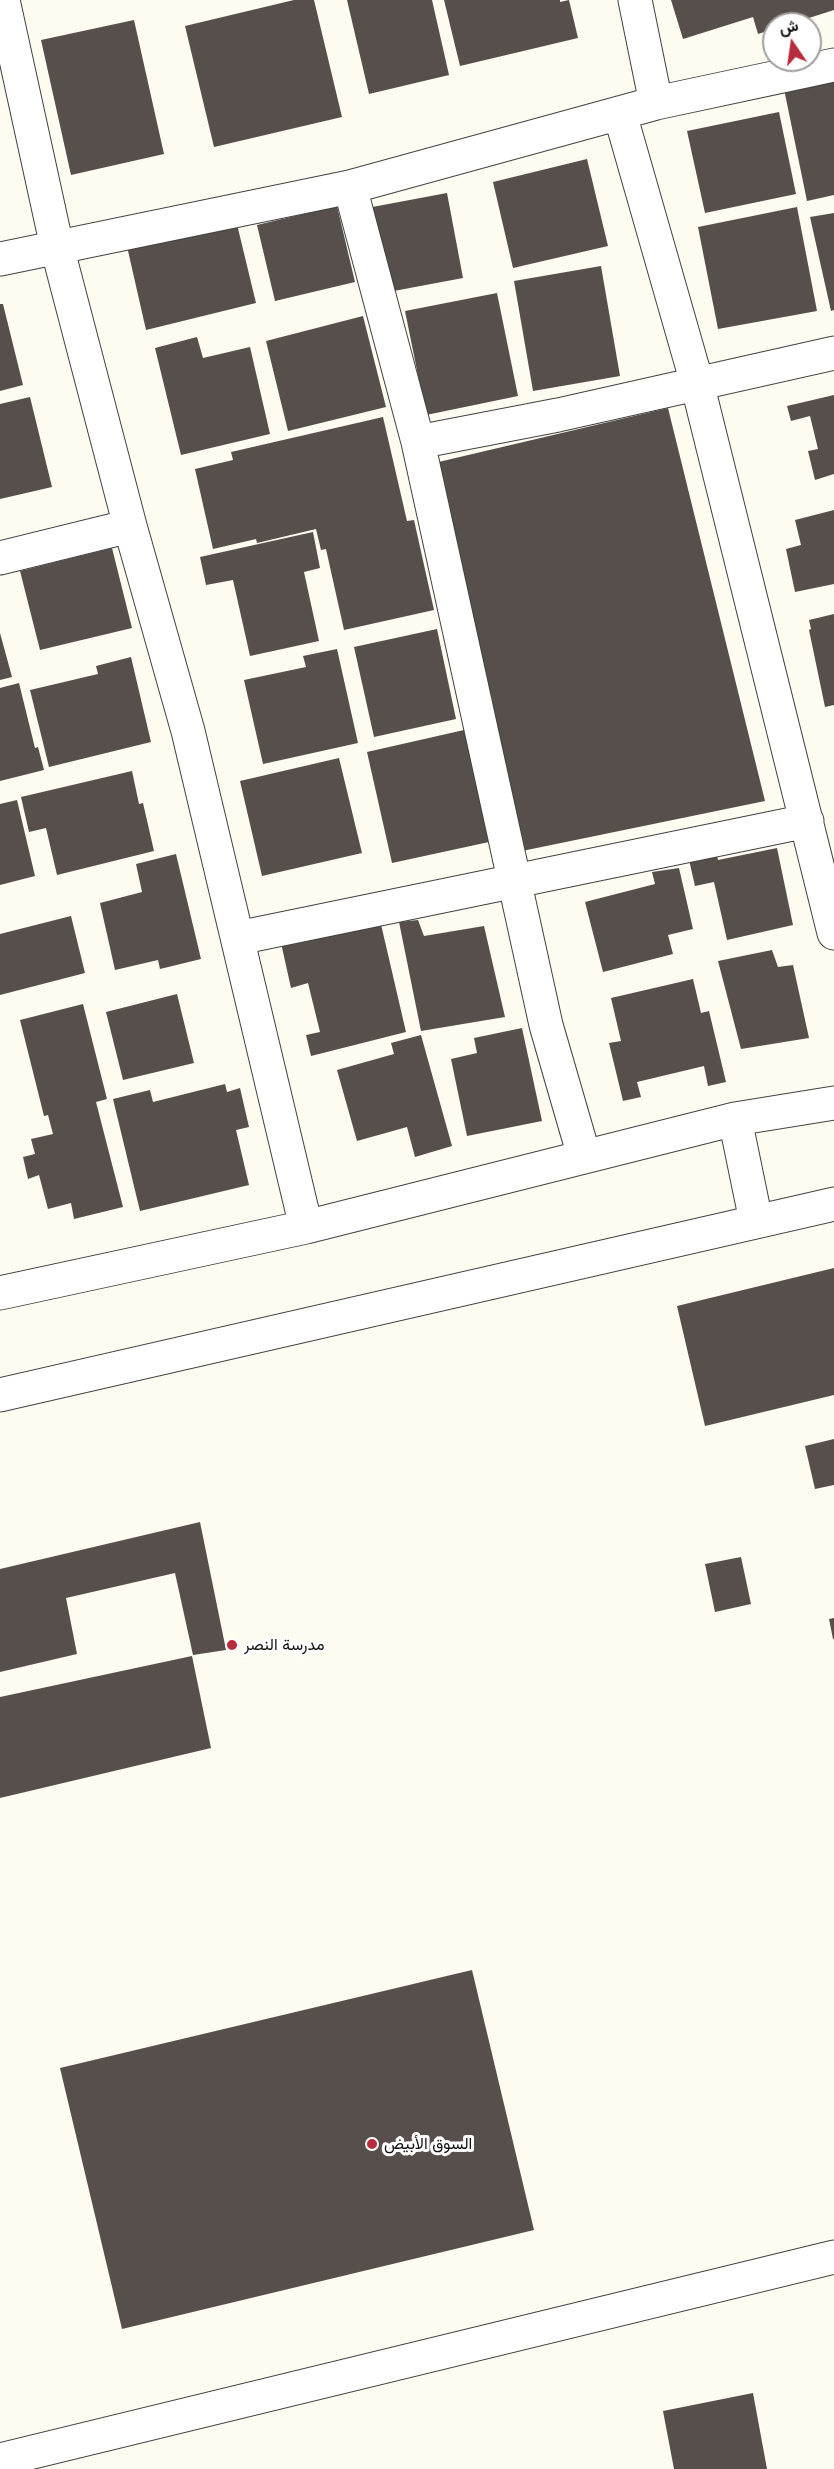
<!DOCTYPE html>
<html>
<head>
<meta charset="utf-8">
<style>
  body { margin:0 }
  #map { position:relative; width:834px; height:2469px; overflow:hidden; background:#fefbf1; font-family:"Libre Baskerville",Vazirmatn,serif }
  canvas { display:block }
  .north { position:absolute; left:762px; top:12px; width:60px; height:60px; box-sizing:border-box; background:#fff; border:2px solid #9f9f9f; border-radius:50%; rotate:347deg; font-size:16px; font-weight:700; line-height:24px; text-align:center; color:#0f0f0f }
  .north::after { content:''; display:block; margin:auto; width:21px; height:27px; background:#b82d3d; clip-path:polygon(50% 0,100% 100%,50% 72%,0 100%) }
</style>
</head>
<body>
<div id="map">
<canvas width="834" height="2469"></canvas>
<div class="north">ش</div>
</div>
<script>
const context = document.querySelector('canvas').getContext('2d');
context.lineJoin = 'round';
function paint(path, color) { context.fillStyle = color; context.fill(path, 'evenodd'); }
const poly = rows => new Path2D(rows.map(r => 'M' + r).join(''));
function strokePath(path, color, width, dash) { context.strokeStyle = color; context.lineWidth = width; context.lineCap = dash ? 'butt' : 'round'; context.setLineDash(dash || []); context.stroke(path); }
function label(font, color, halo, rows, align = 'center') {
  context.font = font + ' "Libre Baskerville",Vazirmatn,serif'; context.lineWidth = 6; context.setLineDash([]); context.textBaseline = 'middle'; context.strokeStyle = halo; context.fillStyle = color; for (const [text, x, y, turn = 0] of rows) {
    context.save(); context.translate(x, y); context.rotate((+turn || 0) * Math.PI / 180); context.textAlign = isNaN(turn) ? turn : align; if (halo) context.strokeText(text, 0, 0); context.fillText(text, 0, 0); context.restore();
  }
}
paint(poly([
  [294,0,314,0,342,117,214,147,185,26],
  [347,0,432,0,449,75,369,94],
  [444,0,560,0,560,2,569,0,578,38,460,66],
  [671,0,834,0,834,10,790,24,774,24,774,29,758,34,753,17,683,39],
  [134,20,164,154,71,175,41,40],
  [834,78,834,195,807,201,784,89],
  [779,112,796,194,705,213,687,131],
  [587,159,608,246,513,268,493,182],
  [447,193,463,278,383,293,367,208],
  [337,206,355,282,275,301,257,225],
  [797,207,817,311,718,329,698,227],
  [834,213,834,310,831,311,810,217],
  [235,216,256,303,146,330,126,242],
  [601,266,620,376,533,391,514,281],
  [497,293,518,396,426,415,405,311],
  [0,304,3,304,23,385,0,391],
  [363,316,386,407,288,431,266,341],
  [197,337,203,358,250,347,270,434,181,455,155,348],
  [834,395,834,474,815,480,808,451,818,449,810,416,791,421,787,406],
  [30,397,52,487,0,499,0,404],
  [668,408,765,801,522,851,430,464],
  [383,417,407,521,414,520,434,610,344,630,326,549,321,550,316,529,257,543,256,539,213,549,195,469,233,460,231,452],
  [834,510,834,584,795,592,786,549,801,545,795,520],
  [313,532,320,568,304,572,319,641,250,656,233,580,206,585,200,557],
  [112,548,132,628,40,650,20,571],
  [834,614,834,705,825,707,809,630,811,629,809,620],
  [437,629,456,719,374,737,354,647],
  [0,633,12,677,0,680],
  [337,649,358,743,263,764,244,680,306,667,303,656],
  [131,657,151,742,49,767,30,690,98,674,96,666],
  [19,683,35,748,38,747,44,770,0,781,0,688],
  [464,730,489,842,392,863,367,752],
  [339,758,362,853,262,876,240,781],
  [132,771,139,804,143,803,154,851,57,875,46,828,29,832,21,797],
  [17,800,35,876,0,885,0,804],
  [715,846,718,860,777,848,793,925,727,940,714,882,695,886,687,851],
  [176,854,201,959,160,969,158,960,115,970,100,903,142,892,136,864],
  [679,868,693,929,668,935,673,954,603,972,585,902,655,884,652,872],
  [71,916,85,973,0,995,0,934],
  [380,920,406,1032,311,1056,306,1035,320,1032,308,983,291,988,281,943],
  [418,920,424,936,484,926,505,1017,421,1031,399,922],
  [772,950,778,967,793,965,809,1038,741,1049,718,961],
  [693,979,701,1013,709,1011,726,1082,708,1086,704,1066,637,1082,641,1097,623,1101,609,1043,621,1041,611,998],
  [177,994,194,1063,123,1080,106,1012],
  [83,1004,107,1099,96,1102,123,1207,74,1219,71,1203,48,1209,39,1175,28,1179,23,1157,35,1154,31,1139,53,1134,48,1115,44,1116,20,1020],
  [522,1028,542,1121,467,1136,451,1059,477,1053,474,1038],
  [421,1035,452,1146,415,1157,407,1127,357,1141,337,1070,394,1054,391,1043],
  [225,1084,227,1092,240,1088,249,1127,236,1130,249,1185,140,1211,113,1099,150,1090,153,1102],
  [834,1268,834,1395,705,1426,677,1306],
  [834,1439,834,1485,815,1489,805,1446],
  [200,1522,226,1650,193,1655,175,1573,66,1598,77,1654,0,1672,0,1569],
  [741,1557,751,1604,715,1612,705,1564],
  [834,1618,834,1639,833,1639,829,1619],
  [192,1656,211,1748,0,1798,0,1697],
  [472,1970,534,2230,122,2329,60,2068],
  [753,2393,767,2469,674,2469,663,2411]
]), '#574f4b');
const minor = poly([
  [3,0,57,247,130,526,188,731,306,1227],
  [635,0,656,103],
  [620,114,697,383,834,933],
  [350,187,418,442,546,1025,584,1156],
  [0,259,350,187,656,103,834,65],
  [418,442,558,415,834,353],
  [0,558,130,526],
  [238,938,807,821],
  [735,1119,756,1221],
  [0,1293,306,1227,735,1119,834,1103],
  [0,1395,834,1204],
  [0,2460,834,2257]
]);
strokePath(minor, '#424242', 35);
strokePath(minor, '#fff', 33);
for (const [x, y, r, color] of [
  [232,1645,6,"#b82d3d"],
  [372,2144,6,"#b82d3d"]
]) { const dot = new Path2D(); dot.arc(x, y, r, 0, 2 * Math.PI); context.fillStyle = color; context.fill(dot); strokePath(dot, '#fff', 2); }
label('16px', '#0f0f0f', '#fff', [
  ["مدرسة النصر",244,1645],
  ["السوق الأبيض",384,2144]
], 'left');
</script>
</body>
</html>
